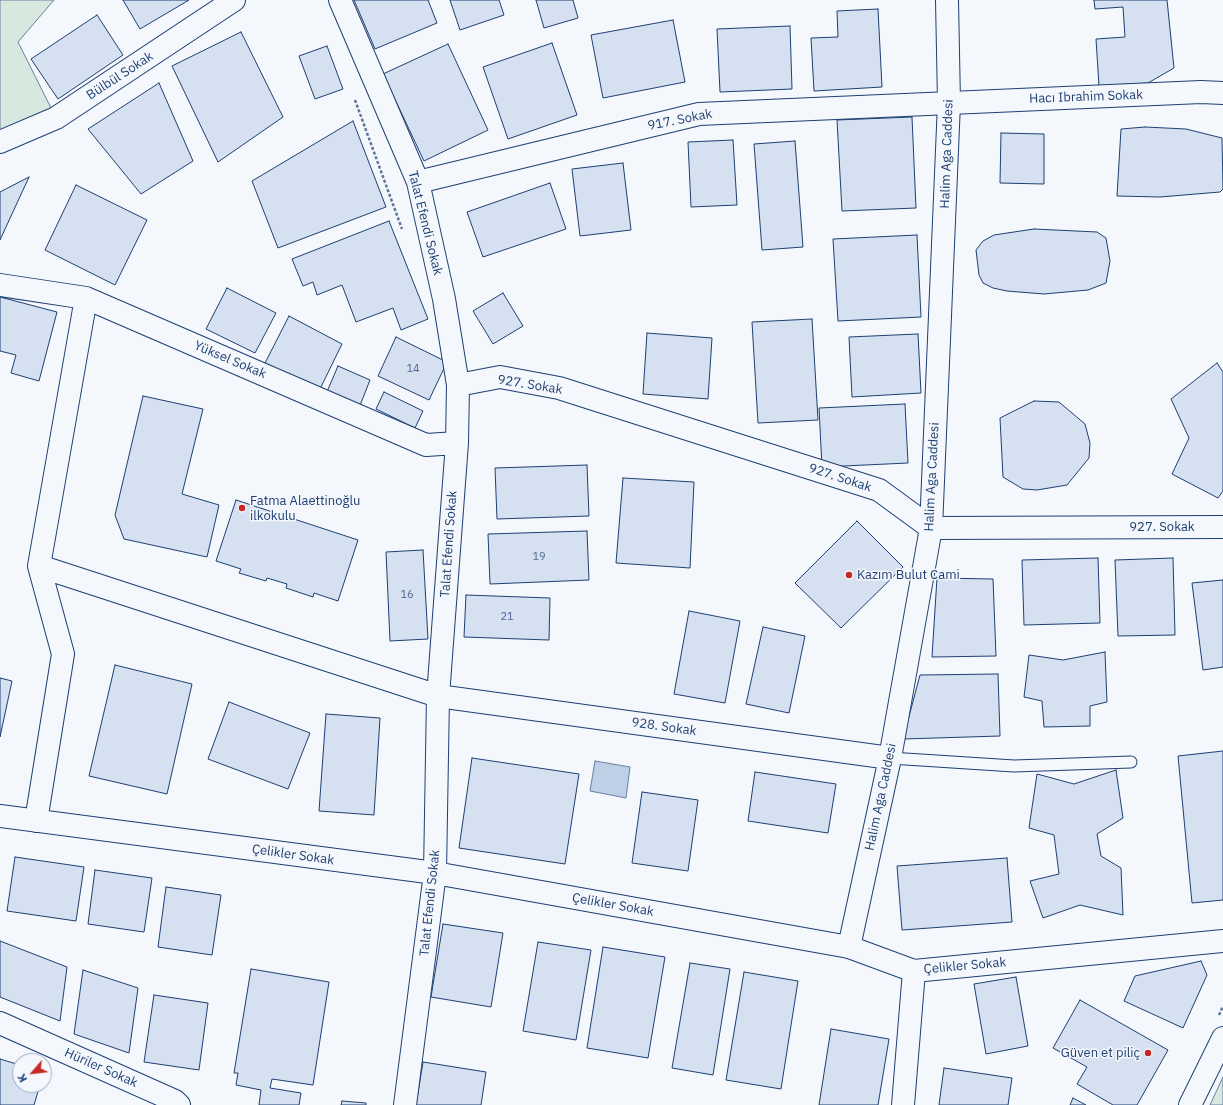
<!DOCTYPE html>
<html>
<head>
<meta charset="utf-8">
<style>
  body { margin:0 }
  #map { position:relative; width:1223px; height:1105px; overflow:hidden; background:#f4f7fb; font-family:"IBM Plex Sans",sans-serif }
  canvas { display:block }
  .north { position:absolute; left:12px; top:1053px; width:40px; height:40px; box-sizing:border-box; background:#f4f7fb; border:1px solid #9eadc5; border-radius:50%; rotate:242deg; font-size:11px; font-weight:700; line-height:16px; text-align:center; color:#1d3f73 }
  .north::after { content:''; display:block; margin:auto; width:14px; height:18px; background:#c62828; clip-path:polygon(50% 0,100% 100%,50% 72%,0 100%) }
</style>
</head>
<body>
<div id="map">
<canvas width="1223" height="1105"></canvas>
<div class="north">K</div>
</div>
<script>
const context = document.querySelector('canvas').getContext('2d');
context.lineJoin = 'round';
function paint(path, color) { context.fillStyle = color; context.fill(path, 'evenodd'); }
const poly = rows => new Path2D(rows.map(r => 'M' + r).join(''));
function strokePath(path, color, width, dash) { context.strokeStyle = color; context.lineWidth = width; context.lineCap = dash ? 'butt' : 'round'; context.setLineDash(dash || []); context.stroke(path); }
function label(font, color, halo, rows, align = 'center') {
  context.font = font + ' "IBM Plex Sans",sans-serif'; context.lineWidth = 3; context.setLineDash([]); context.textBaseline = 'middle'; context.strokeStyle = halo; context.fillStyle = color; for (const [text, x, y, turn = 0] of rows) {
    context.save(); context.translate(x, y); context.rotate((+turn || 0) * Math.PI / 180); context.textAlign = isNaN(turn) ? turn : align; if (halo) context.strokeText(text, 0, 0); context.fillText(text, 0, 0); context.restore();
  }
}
const green = poly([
  [0,0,54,0,18,42,53,112,0,134,0,0],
  [1223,1077,1223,1105,1210,1105,1223,1077]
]);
paint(green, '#d7e8df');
strokePath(green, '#687fa3', 1);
const water = poly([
  [595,761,630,767,626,798,590,791,595,761]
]);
paint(water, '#bed0e5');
strokePath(water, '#687fa3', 1);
const building = poly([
  [123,0,189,0,140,29,123,0],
  [354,0,428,0,437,23,375,49,354,0],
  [450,0,499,0,504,15,460,30,450,0],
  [536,0,573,0,578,18,544,28,536,0],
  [1094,0,1167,0,1174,68,1148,83,1099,86,1096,39,1125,37,1123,7,1095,9,1094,0],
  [878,9,882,87,814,91,811,38,838,37,837,11,878,9],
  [97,15,123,55,58,99,31,59,97,15],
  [673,20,685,82,603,98,591,35,673,20],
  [790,26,792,89,720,92,717,29,790,26],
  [241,32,283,117,218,162,172,66,241,32],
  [552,43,577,115,508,139,483,67,552,43],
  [448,44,488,130,424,161,383,74,448,44],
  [327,46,343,89,315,99,299,56,327,46],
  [159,83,193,161,141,194,88,129,159,83],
  [912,117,916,208,842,211,837,120,912,117],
  [353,121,386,207,278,248,252,181,353,121],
  [1145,127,1186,129,1222,138,1223,189,1220,192,1160,197,1117,196,1121,129,1145,127],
  [1001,133,1044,134,1044,184,1000,183,1001,133],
  [733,140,737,205,691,207,688,142,733,140],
  [795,141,803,247,762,250,754,144,795,141],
  [623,163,631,230,580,236,572,169,623,163],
  [29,177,0,240,0,192,29,177],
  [550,183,566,229,483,257,467,212,550,183],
  [76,185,147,220,115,285,45,250,76,185],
  [389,221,428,319,401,330,393,308,356,322,342,285,317,295,313,282,303,286,292,259,389,221],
  [1034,229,1097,232,1106,238,1110,261,1106,283,1088,290,1044,294,1007,291,993,288,983,283,979,275,976,250,983,241,994,235,1034,229],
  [917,235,921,317,838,321,833,239,917,235],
  [227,288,276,313,255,353,206,329,227,288],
  [503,293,523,326,493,344,473,311,503,293],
  [0,297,57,312,39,381,11,373,16,355,0,351,0,297],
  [289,316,342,344,319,391,265,363,289,316],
  [812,319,818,420,758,423,752,322,812,319],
  [647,333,712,338,708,399,643,394,647,333],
  [918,334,921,393,852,397,849,337,918,334],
  [396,337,447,362,429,400,378,376,396,337],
  [1217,363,1223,372,1223,491,1218,498,1172,474,1189,438,1171,399,1217,363],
  [338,366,370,380,359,408,326,394,338,366],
  [384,392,423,411,415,428,376,409,384,392],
  [143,396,203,409,182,494,219,505,207,557,124,539,115,515,143,396],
  [1034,401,1059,402,1085,424,1090,443,1089,458,1067,485,1037,490,1023,489,1003,477,1000,418,1034,401],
  [905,404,908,463,822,467,819,408,905,404],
  [587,465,589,516,497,519,495,468,587,465],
  [623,478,694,482,690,568,616,563,623,478],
  [236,500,358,540,338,601,314,593,313,597,286,588,287,584,267,578,266,581,239,573,241,569,216,561,236,500],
  [857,521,903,567,841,628,795,583,857,521],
  [587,531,589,580,490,584,488,534,587,531],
  [423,550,428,639,390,641,386,552,423,550],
  [1098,558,1100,623,1024,625,1022,560,1098,558],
  [1173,558,1175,635,1118,636,1115,560,1173,558],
  [937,578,993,579,996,656,932,657,937,578],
  [1223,580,1223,667,1203,670,1192,583,1223,580],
  [466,595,550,598,549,640,464,637,466,595],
  [689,611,740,621,725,703,674,694,689,611],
  [763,627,805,636,789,713,746,704,763,627],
  [1105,652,1107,702,1090,706,1090,726,1044,727,1042,701,1024,697,1029,655,1063,660,1105,652],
  [115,665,192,684,167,794,89,776,115,665],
  [998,674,1000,736,903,739,920,675,998,674],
  [0,678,12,681,0,737,0,678],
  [229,702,310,733,288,789,208,759,229,702],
  [326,714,380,718,374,815,319,811,326,714],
  [1223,751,1223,900,1192,903,1178,756,1223,751],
  [472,758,579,774,565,864,459,848,472,758],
  [1116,770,1123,818,1097,834,1101,856,1121,868,1123,915,1080,905,1043,918,1030,881,1059,874,1054,835,1029,828,1037,774,1074,784,1116,770],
  [755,772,836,784,828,833,748,821,755,772],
  [642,792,698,800,688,871,632,863,642,792],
  [15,857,84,867,76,921,7,911,15,857],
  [1007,858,1012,922,902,930,897,866,1007,858],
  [95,870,152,878,144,932,88,924,95,870],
  [166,887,221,895,212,955,158,947,166,887],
  [443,924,503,933,491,1007,431,997,443,924],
  [0,941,67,967,60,1021,0,997,0,941],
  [538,942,591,950,576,1040,523,1031,538,942],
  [603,947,665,957,648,1058,587,1048,603,947],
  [1201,961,1207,975,1183,1028,1124,1001,1135,976,1201,961],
  [690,963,730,969,713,1075,672,1068,690,963],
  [251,969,329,982,313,1085,272,1079,270,1088,301,1093,299,1105,259,1105,261,1090,236,1085,238,1073,234,1073,251,969],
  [83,970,138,988,129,1053,74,1034,83,970],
  [744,972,798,981,781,1089,726,1080,744,972],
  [1016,977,1028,1046,986,1054,974,984,1016,977],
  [154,995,208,1003,199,1070,144,1062,154,995],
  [1080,1000,1168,1050,1137,1105,1113,1105,1077,1084,1087,1067,1053,1048,1080,1000],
  [831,1029,889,1039,878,1105,819,1105,831,1029],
  [0,1059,20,1065,20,1085,40,1085,34,1105,0,1105,0,1059],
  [423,1062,486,1072,481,1105,416,1105,423,1062],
  [944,1068,1012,1078,1008,1105,939,1105,944,1068],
  [1073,1098,1086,1105,1070,1105,1073,1098],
  [342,1101,366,1103,366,1105,341,1105,342,1101]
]);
paint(building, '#d5e0f0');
strokePath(building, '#1d3f73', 1);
const lane = poly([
  [890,758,1014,766,1131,762]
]);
const street = poly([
  [340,0,418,182,444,299,458,385,457,443,438,696,435,873,405,1105],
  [0,142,56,118,234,0],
  [418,182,699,114,1201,92,1223,93],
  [0,285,86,298,426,445,457,443],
  [458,385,500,377,559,388,879,490,931,528,1223,527],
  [39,566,438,696,890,758],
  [0,816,435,873,849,947,914,971,1223,941],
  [36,821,63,654,39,566,86,298],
  [0,1023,175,1101,179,1105],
  [903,1105,914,971]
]);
const secondary = poly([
  [849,947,890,758,931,528,949,103,947,0],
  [1190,1105,1223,1038]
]);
strokePath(lane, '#1d3f73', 13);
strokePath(street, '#1d3f73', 24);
strokePath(secondary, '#1d3f73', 24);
strokePath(poly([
  [355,100,402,229],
  [1219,1015,1223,1006]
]), '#5e769c', 2.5, [3, 2]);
strokePath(lane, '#f4f7fb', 11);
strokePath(street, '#f4f7fb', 22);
strokePath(secondary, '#f4f7fb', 22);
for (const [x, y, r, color] of [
  [242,508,4,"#c62828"],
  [849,575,4,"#c62828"],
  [1148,1053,4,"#c62828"]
]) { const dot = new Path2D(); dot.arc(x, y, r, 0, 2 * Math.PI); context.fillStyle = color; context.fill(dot); strokePath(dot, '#f4f7fb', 1.5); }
label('11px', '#4b6792', null, [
  ["14",413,369],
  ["19",539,557],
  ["16",407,595],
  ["21",507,617]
]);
label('13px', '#1d3f73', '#f4f7fb', [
  ["Bülbül Sokak",120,76,-33],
  ["Hacı Ibrahim Sokak",1086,97,-2],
  ["917. Sokak",680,120,-11],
  ["Halim Aga Caddesi",947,154,-88],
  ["Talat Efendi Sokak",425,223,76],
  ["Yüksel Sokak",230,360,23],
  ["927. Sokak",530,385,9],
  ["Halim Aga Caddesi",932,477,-87],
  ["927. Sokak",840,478,18],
  ["927. Sokak",1162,527],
  ["Talat Efendi Sokak",449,544,-86],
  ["928. Sokak",664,727,8],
  ["Halim Aga Caddesi",881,797,-78],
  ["Çelikler Sokak",293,855,8],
  ["Talat Efendi Sokak",430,903,-84],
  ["Çelikler Sokak",613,905,10],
  ["Çelikler Sokak",965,966,-5],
  ["Hüriler Sokak",101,1068,24]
]);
label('13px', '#1d3f73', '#f4f7fb', [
  ["Fatma Alaettinoğlu",250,501],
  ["ilkokulu",250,516],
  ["Kazım Bulut Cami",857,575],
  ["Güven et piliç",1140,1053,"right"]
], 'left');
</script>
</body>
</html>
